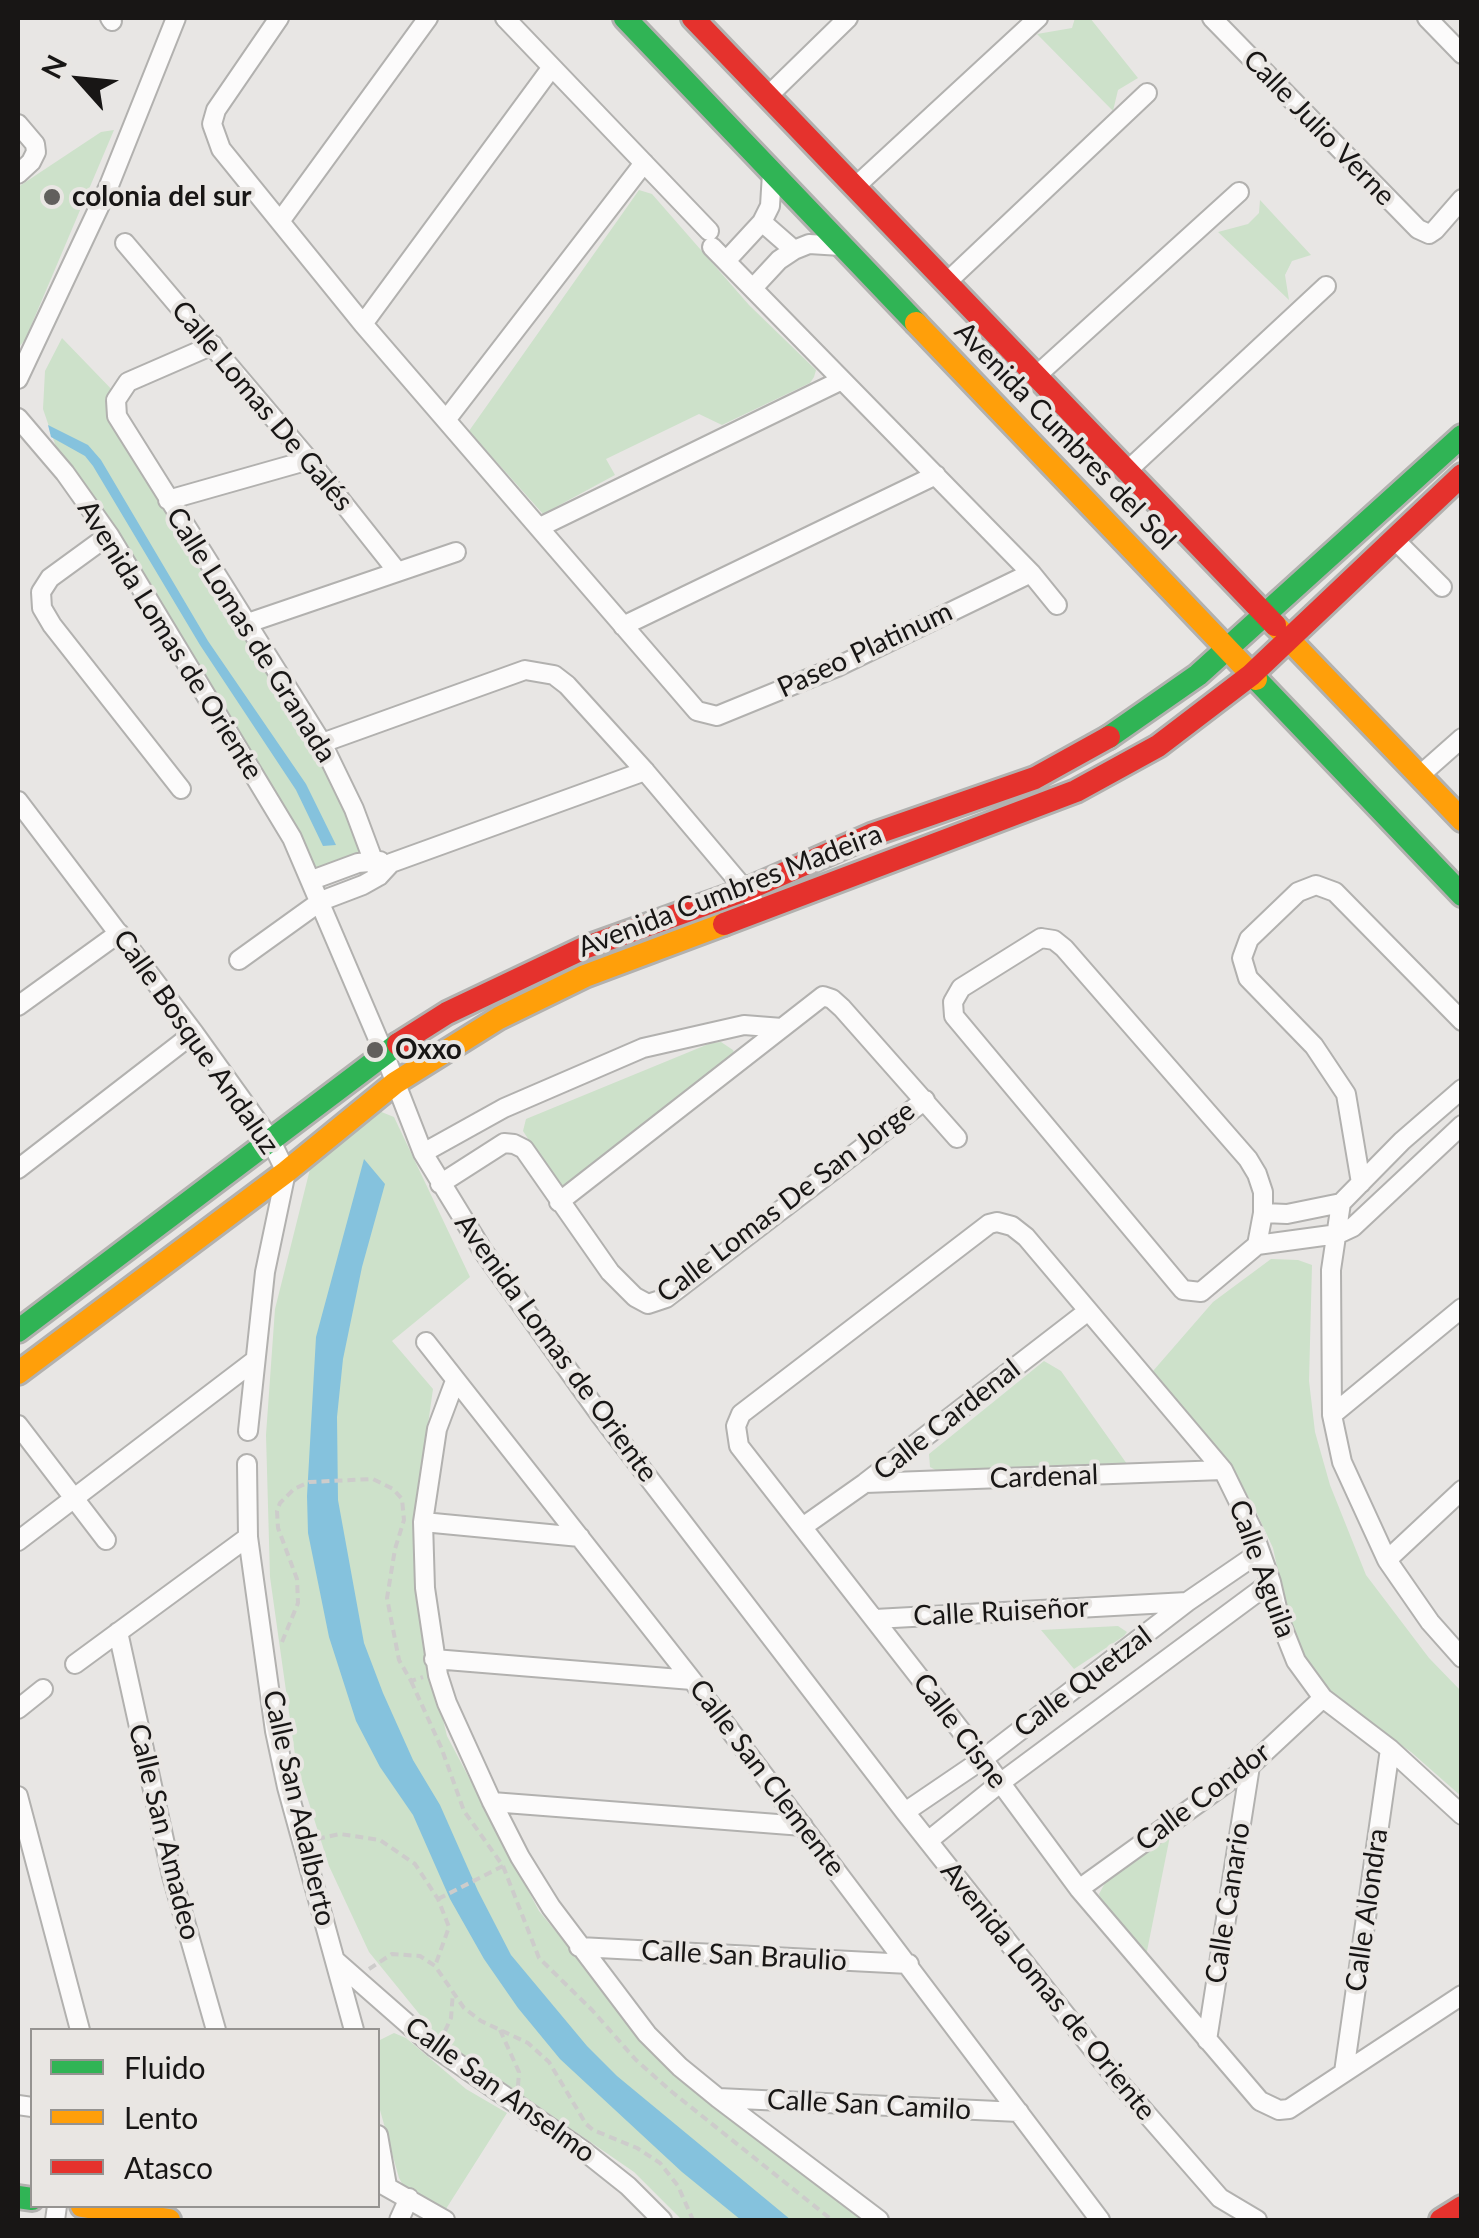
<!DOCTYPE html>
<html>
<head>
<meta charset="utf-8">
<style>
  body { margin:0 }
  #map { position:relative; width:1479px; height:2238px; overflow:hidden; background:#e8e6e4; font-family:Lato,sans-serif }
  canvas { display:block }
  .frame { position:absolute; inset:0; border:20px solid #181615; pointer-events:none }
  .legend { position:absolute; left:30px; top:2028px; width:350px; height:180px; box-sizing:border-box; background:#e9e6e3; border:2px solid #959391; margin:0; padding:12px 18px; list-style:none; font-size:30px; color:#181615 }
  .legend li { display:flex; align-items:center; gap:20px; height:50px }
  .legend b { width:50px; border:2px solid #959391 }
  .north { position:absolute; left:30px; top:30px; width:100px; height:100px; -webkit-text-stroke:8px #e9e6e3; paint-order:stroke; rotate:297deg; font-size:28px; font-weight:700; line-height:40px; text-align:center; color:#181615 }
  .north::after { content:''; display:block; margin:auto; width:35px; height:45px; background:#181615; clip-path:polygon(50% 0,100% 100%,50% 72%,0 100%) }
</style>
</head>
<body>
<div id="map">
<canvas width="1479" height="2238"></canvas>
<div class="frame"></div>
<ul class="legend">
<li><b style="height:12px;background:#30b455"></b>Fluido</li>
<li><b style="height:12px;background:#ff9f0a"></b>Lento</li>
<li><b style="height:12px;background:#e5322d"></b>Atasco</li>
</ul>
<div class="north">N</div>
</div>
<script>
const context = document.querySelector('canvas').getContext('2d');
context.lineJoin = 'round';
function paint(path, color) { context.fillStyle = color; context.fill(path, 'evenodd'); }
const poly = rows => new Path2D(rows.map(r => 'M' + r).join(''));
function strokePath(path, color, width, dash) { context.strokeStyle = color; context.lineWidth = width; context.lineCap = dash ? 'butt' : 'round'; context.setLineDash(dash || []); context.stroke(path); }
function label(font, color, halo, rows, align = 'center') {
  context.font = font + ' Lato,sans-serif'; context.lineWidth = 8; context.setLineDash([]); context.textBaseline = 'middle'; context.strokeStyle = halo; context.fillStyle = color; for (const [text, x, y, turn = 0] of rows) {
    context.save(); context.translate(x, y); context.rotate((+turn || 0) * Math.PI / 180); context.textAlign = isNaN(turn) ? turn : align; if (halo) context.strokeText(text, 0, 0); context.fillText(text, 0, 0); context.restore();
  }
}
paint(poly([
  [1075,18,1090,18,1138,78,1118,90,1113,111,1037,34,1072,28],
  [114,130,25,340,18,348,18,187,101,132],
  [639,190,652,194,749,305,816,370,814,377,810,383,722,425,699,414,606,459,615,475,543,514,469,431],
  [1260,200,1311,255,1292,261,1285,275,1289,300,1218,232,1248,224,1259,213],
  [62,338,118,396,117,416,322,743,373,859,312,880,65,473,43,409,45,371],
  [721,1042,733,1050,738,1062,562,1191,523,1131,526,1119,711,1043],
  [374,1109,394,1117,470,1277,392,1341,433,1389,414,1523,423,1638,447,1736,539,1911,662,2060,723,2114,867,2220,682,2220,634,2172,438,2037,369,1952,329,1866,296,1762,270,1577,266,1435,275,1309,312,1161],
  [1271,1259,1298,1260,1312,1265,1309,1381,1315,1432,1330,1485,1366,1575,1429,1658,1461,1691,1461,1796,1411,1752,1340,1703,1311,1676,1292,1637,1273,1548,1254,1507,1231,1466,1153,1371,1213,1302],
  [1044,1361,1061,1371,1127,1464,945,1475,930,1467,929,1454],
  [1118,1626,1127,1632,1124,1636,1074,1669,1041,1630],
  [1170,1836,1144,1966,1103,1907,1099,1894,1106,1881],
  [394,2033,406,2038,466,2089,507,2113,444,2212,405,2189,399,2178,378,2103,378,2041]
]), '#cde1ca');
paint(poly([
  [48,425,88,445,101,460,208,641,306,784,336,845,323,846,296,790,200,645,93,466,85,456,51,437],
  [364,1159,385,1184,362,1267,343,1359,337,1417,338,1500,364,1643,383,1693,413,1760,440,1805,478,1891,511,1955,587,2046,617,2076,791,2220,741,2220,682,2172,560,2059,518,2008,484,1959,450,1899,413,1815,380,1767,356,1721,329,1637,308,1533,307,1496,316,1337]
]), '#85c2dd');
const street = poly([
  [110,18,112,21],
  [279,18,216,110,212,124,221,149,363,324,697,711,717,716,837,667,1031,573],
  [505,18,709,231],
  [1212,18,1418,229,1429,234,1435,230,1462,199],
  [1427,18,1462,54],
  [768,96,848,18],
  [18,124,35,144,36,152,31,162,18,174],
  [856,186,1038,18],
  [281,220,428,18],
  [762,222,794,250],
  [125,243,309,460,397,571],
  [712,247,1031,573,1057,605],
  [726,261,762,222,770,206,772,173],
  [946,283,1147,93],
  [753,288,779,260,794,250,809,244,841,246],
  [363,324,552,67],
  [213,345,128,382,116,400,117,416,322,743,354,809,379,876],
  [1036,376,1239,192],
  [18,379,108,188,176,18],
  [18,418,65,473,109,535,292,838,384,1053,423,1153,483,1251,601,1416,905,1812,1118,2081,1220,2198,1257,2220],
  [446,420,644,163],
  [1127,471,1326,286],
  [168,500,309,460],
  [540,527,842,380],
  [109,535,50,578,41,592,42,608,52,625,181,789],
  [1394,539,1442,587],
  [245,624,456,552],
  [623,626,936,475],
  [322,743,525,670,554,675,567,685,645,771,753,899],
  [1419,776,1462,738],
  [18,801,194,1033,270,1139,286,1172,265,1272,248,1431],
  [312,880,358,863,380,861],
  [1041,938,1054,940,1064,948,1248,1159,1257,1174,1263,1192,1263,1213,1257,1245,1201,1292,1183,1290,954,1016,953,1002,961,988,1041,938],
  [239,960,321,901,363,885,379,876,391,863,645,771],
  [18,1006,119,933],
  [423,1153,504,1108,643,1048,744,1025,782,1028],
  [18,1169,194,1033],
  [1361,1183,1346,1094,1314,1046,1248,978,1242,958,1249,939,1298,892,1316,885,1335,892,1462,1021],
  [440,1184,504,1143,514,1144,524,1149,610,1272,635,1297,648,1304,666,1298,925,1100],
  [559,1202,823,996,832,999,842,1008,957,1138],
  [1341,1203,1331,1270,1332,1415,1342,1462,1387,1560],
  [1263,1213,1287,1214,1341,1203,1402,1141,1462,1089],
  [1257,1245,1338,1234,1353,1227,1462,1125],
  [426,1342,692,1680,1100,2220],
  [455,1381,437,1429,423,1522,425,1588,438,1675,447,1703,492,1802,520,1857,551,1907,647,2034,680,2067,718,2098,879,2220],
  [1332,1415,1462,1308],
  [18,1425,106,1540],
  [247,1464,248,1537,275,1731,287,1787,354,2030],
  [865,1483,1223,1470],
  [1462,1490,1387,1560,1430,1622,1462,1658],
  [423,1522,580,1537],
  [804,1526,865,1483,1088,1311],
  [18,1541,254,1361],
  [875,1619,1187,1602],
  [118,1632,172,1876,216,2030],
  [434,1659,692,1680],
  [75,1664,248,1537],
  [18,1709,43,1689],
  [18,1796,80,2030],
  [492,1802,803,1826],
  [905,1812,983,1759,1187,1602,1260,1552],
  [1462,1815,1390,1749,1323,1698,1296,1661,1280,1621,1271,1582,1252,1529,1223,1470,1026,1237,1012,1226,997,1222,989,1224,741,1414,736,1426,739,1446,983,1759,1079,1889,1260,2101,1279,2110,1289,2109,1462,1995],
  [928,1841,1000,1783,1271,1582],
  [1079,1889,1250,1766,1323,1698],
  [579,1947,909,1964],
  [336,1961,434,2047,584,2151,628,2186,662,2220],
  [1207,2040,1250,1766],
  [1344,2072,1390,1749],
  [718,2098,1019,2112],
  [18,2105,32,2107],
  [378,2135,387,2186],
  [378,2182,445,2220],
  [55,2220,57,2206],
  [399,2220,409,2198]
]);
const fast = poly([
  [625,18,916,323],
  [1256,679,1462,895],
  [1109,737,1198,675,1462,436],
  [18,1331,398,1044],
  [18,2197,32,2199]
]);
const slow = poly([
  [916,323,1256,679],
  [1275,625,1462,820],
  [18,1373,286,1172,395,1083,499,1018,585,976,724,924],
  [82,2206,169,2220]
]);
const jam = poly([
  [693,18,1275,625],
  [724,924,1076,791,1158,746,1251,675,1462,475],
  [398,1044,447,1013,584,948,746,890,871,835,1035,778,1109,737],
  [1441,2220,1462,2207]
]);
strokePath(street, '#b2b1af', 22);
strokePath(fast, '#b2b1af', 28);
strokePath(slow, '#b2b1af', 28);
strokePath(jam, '#b2b1af', 28);
strokePath(poly([
  [282,1642,298,1603,297,1579,278,1528,277,1511,280,1503,294,1489,309,1482,373,1479,393,1489,402,1499,404,1520,395,1549,387,1598,399,1660,411,1681,423,1677],
  [411,1681,441,1747,464,1811,503,1866,539,1958,592,2010,636,2060,672,2092,832,2220],
  [317,1839,340,1834,380,1840,415,1864,438,1899,449,1927,435,1966],
  [438,1899,505,1865],
  [369,1969,392,1954,420,1956,435,1966,464,2008,481,2021,528,2043,549,2062,586,2124,593,2130,637,2148,660,2163,678,2186,693,2220],
  [500,2030,519,2072,518,2086],
  [445,2031,451,2018,453,1992]
]), '#cdcccb', 4, [8, 5]);
strokePath(street, '#fcfbfb', 18);
strokePath(fast, '#30b455', 22);
strokePath(slow, '#ff9f0a', 22);
strokePath(jam, '#e5322d', 22);
for (const [x, y, r, color] of [
  [52,197,10,"#615f5d"],
  [375,1050,10,"#615f5d"]
]) { const dot = new Path2D(); dot.arc(x, y, r, 0, 2 * Math.PI); context.fillStyle = color; context.fill(dot); strokePath(dot, '#e9e6e3', 4); }
label('28px', '#181615', '#e9e6e3', [
  ["Calle Julio Verne",1319,128,46],
  ["Calle Lomas De Galés",262,406,50],
  ["Avenida Cumbres del Sol",1065,436,46],
  ["Calle Lomas de Granada",251,635,58],
  ["Avenida Lomas de Oriente",170,640,58],
  ["Paseo Platinum",865,650,-25],
  ["Avenida Cumbres Madeira",730,891,-21],
  ["Calle Bosque Andaluz",196,1042,55],
  ["Calle Lomas De San Jorge",786,1202,-37],
  ["Avenida Lomas de Oriente",556,1348,54],
  ["Calle Cardenal",947,1420,-38],
  ["Cardenal",1044,1477,-2],
  ["Calle Aguila",1262,1569,70],
  ["Calle Ruiseñor",1001,1612,-3],
  ["Calle Quetzal",1083,1682,-37],
  ["Calle Cisne",960,1731,53],
  ["Calle San Clemente",767,1778,53],
  ["Calle Condor",1203,1797,-37],
  ["Calle San Adalberto",299,1808,77],
  ["Calle San Amadeo",164,1832,76],
  ["Calle Canario",1228,1903,-81],
  ["Calle Alondra",1367,1910,-82],
  ["Calle San Braulio",744,1956,3],
  ["Avenida Lomas de Oriente",1048,1991,51],
  ["Calle San Anselmo",500,2090,36],
  ["Calle San Camilo",869,2105,3]
]);
label('bold 28px', '#181615', '#e9e6e3', [
  ["colonia del sur",72,197],
  ["Oxxo",395,1050]
], 'left');
</script>
</body>
</html>
